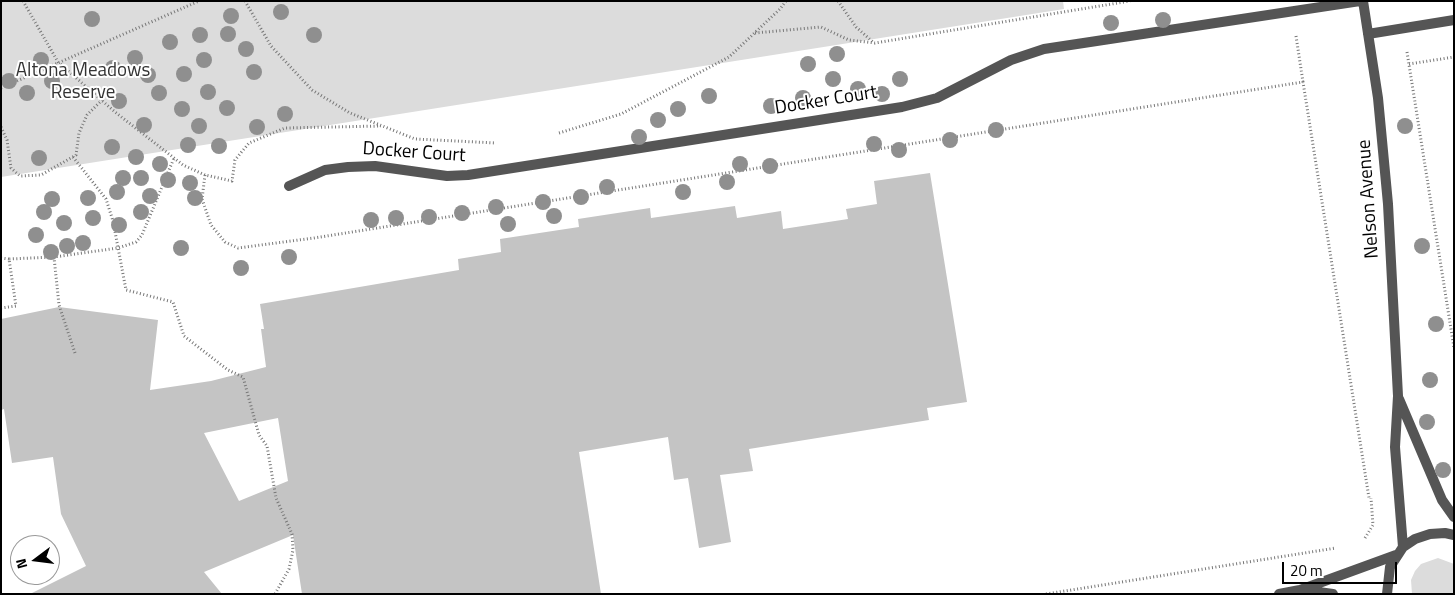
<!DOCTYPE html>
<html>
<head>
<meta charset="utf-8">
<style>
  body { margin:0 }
  #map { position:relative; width:1455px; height:595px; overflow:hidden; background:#fff; font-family:"Titillium Web",sans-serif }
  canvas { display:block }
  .frame { position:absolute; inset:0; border:2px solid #000; pointer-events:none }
  .north { position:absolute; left:10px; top:535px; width:50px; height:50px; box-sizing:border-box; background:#fff; border:1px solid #999; border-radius:50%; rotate:255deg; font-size:14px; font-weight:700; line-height:20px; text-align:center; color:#000 }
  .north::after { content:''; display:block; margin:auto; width:18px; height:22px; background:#000; clip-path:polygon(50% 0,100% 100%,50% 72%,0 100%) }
  .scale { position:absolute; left:1282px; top:562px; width:115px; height:22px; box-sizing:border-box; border:2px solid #000; border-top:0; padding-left:6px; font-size:15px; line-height:18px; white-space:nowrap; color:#000; -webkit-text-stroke:4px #fff; paint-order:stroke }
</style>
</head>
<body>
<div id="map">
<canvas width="1455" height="595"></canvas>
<div class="frame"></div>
<div class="north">N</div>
<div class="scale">20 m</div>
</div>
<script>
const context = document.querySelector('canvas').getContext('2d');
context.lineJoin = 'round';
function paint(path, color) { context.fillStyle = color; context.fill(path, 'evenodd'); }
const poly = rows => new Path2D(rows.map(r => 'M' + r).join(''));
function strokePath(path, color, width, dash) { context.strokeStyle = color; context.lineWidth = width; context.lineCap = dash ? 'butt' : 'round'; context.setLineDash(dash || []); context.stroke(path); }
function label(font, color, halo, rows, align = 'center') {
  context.font = font + ' "Titillium Web",sans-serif'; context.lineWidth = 4; context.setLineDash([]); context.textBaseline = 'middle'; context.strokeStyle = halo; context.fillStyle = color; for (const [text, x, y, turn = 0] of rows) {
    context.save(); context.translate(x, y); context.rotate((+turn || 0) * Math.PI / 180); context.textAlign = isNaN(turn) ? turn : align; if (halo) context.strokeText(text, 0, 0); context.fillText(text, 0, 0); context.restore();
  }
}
paint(poly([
  [1,1,1063,1,1064,9,1,177],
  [1438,558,1454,564,1454,594,1412,594,1411,580,1415,571,1421,564]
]), '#dcdcdc');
paint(poly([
  [930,173,967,402,927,408,929,420,749,449,753,471,720,475,731,542,699,548,688,478,674,480,668,437,579,452,601,594,302,594,293,535,204,572,222,594,30,594,86,566,61,514,53,457,12,463,4,409,1,410,1,319,59,307,158,320,150,390,211,381,266,367,261,329,264,329,260,304,459,270,458,259,501,252,500,239,579,227,578,219,650,208,651,218,735,206,737,218,781,211,783,229,848,219,846,209,877,204,874,181],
  [278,418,288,481,239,501,204,433]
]), '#c4c4c4');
strokePath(poly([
  [23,1,58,62,115,112,183,165,205,175,232,181,235,160,249,143,285,128,381,126],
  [245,1,271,46,312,90,350,113,415,139,496,143],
  [838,1,856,27,874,43],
  [755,33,821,27,849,40,875,43,1130,1],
  [1296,36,1303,82],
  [1407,52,1454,348],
  [1409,64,1454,57],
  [1,88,199,1],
  [1,127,7,140,11,168,20,176,41,175,76,155,79,133,87,115,102,100],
  [559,133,621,114,729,57,780,9,786,1],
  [73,157,106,199,113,221,126,290,173,302,184,336,228,370,243,377,259,435,267,446,276,498,292,534,293,550,289,569,275,594],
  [205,175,202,199,211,225,225,242,238,248,314,238,1303,82,1369,498],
  [1,258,9,259],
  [1,308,16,306,9,259,54,257],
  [75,353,59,305,54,257,118,248,136,242,142,235,174,158],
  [1365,538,1373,525,1371,498],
  [1046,594,1336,548]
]), '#777', 3, [1, 2.5]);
strokePath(poly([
  [1363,1,1378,98,1388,204,1398,396,1395,447,1403,547],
  [1368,34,1454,20],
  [289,186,325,170,348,167,375,166,447,176,468,175,902,107,937,98,1011,60,1044,49,1360,1],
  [1399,399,1442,500,1454,517],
  [1304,590,1333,594],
  [1279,594,1300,590,1396,555],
  [1387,594,1390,567,1403,547,1415,539,1430,534,1445,533,1454,535]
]), '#555', 10);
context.fillStyle = '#8f8f8f';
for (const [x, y] of [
  [281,12],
  [231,16],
  [92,19],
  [1163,20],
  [1111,23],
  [228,34],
  [200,35],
  [314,35],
  [170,42],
  [246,49],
  [837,54],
  [135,58],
  [41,60],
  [204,60],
  [808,64],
  [113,68],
  [254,72],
  [184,74],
  [148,75],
  [833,79],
  [900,79],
  [9,81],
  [52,81],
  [858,89],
  [208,92],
  [27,93],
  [159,93],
  [882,94],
  [709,96],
  [803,98],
  [119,101],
  [771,106],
  [227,108],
  [182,109],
  [678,109],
  [285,114],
  [658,120],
  [144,125],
  [199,126],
  [1405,126],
  [257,127],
  [996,130],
  [639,137],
  [950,140],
  [874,144],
  [188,145],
  [219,146],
  [112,147],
  [899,150],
  [136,157],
  [39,158],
  [160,164],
  [740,164],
  [770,166],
  [123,178],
  [141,178],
  [168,180],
  [727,182],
  [190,183],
  [607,187],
  [117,192],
  [683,192],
  [150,196],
  [581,197],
  [88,198],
  [195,198],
  [52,199],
  [543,202],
  [496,207],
  [44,212],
  [141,212],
  [462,213],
  [554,216],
  [429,217],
  [93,218],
  [396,218],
  [371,220],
  [64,223],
  [508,224],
  [119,225],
  [36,235],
  [83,243],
  [67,246],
  [1422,246],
  [181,248],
  [51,252],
  [289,257],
  [241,268],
  [1436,324],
  [1430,380],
  [1427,422],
  [1443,470]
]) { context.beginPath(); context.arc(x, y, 8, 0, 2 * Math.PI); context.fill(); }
label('19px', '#333', '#fff', [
  ["Altona Meadows",83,71],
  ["Reserve",83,93]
]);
label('19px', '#000', '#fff', [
  ["Docker Court",826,101,-9],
  ["Docker Court",414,153,4],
  ["Nelson Avenue",1369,199,-94]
]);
</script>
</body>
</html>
